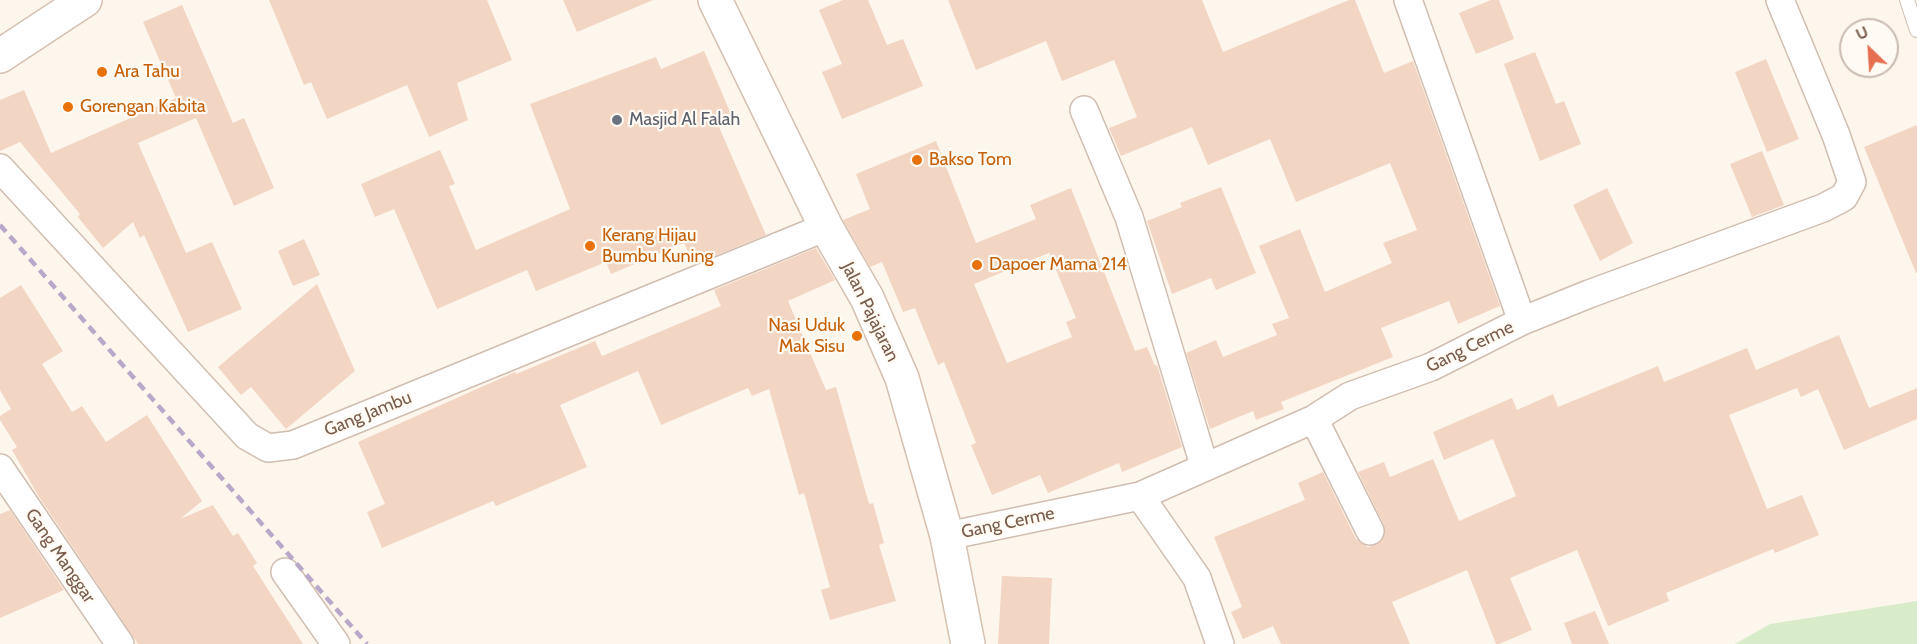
<!DOCTYPE html>
<html>
<head>
<meta charset="utf-8">
<style>
  body { margin:0 }
  #map { position:relative; width:1917px; height:644px; overflow:hidden; background:#fdf6ec; font-family:Cabin,sans-serif }
  canvas { display:block }
  .north { position:absolute; left:1839px; top:18px; width:60px; height:60px; box-sizing:border-box; background:#fffaf3; border:2px solid #cabbb1; border-radius:50%; rotate:335deg; font-size:16px; font-weight:700; line-height:24px; text-align:center; color:#7a5c4d }
  .north::after { content:''; display:block; margin:auto; width:21px; height:27px; background:#e76f51; clip-path:polygon(50% 0,100% 100%,50% 72%,0 100%) }
</style>
</head>
<body>
<div id="map">
<canvas width="1917" height="644"></canvas>
<div class="north">U</div>
</div>
<script>
const context = document.querySelector('canvas').getContext('2d');
context.lineJoin = 'round';
function paint(path, color) { context.fillStyle = color; context.fill(path, 'evenodd'); }
const poly = rows => new Path2D(rows.map(r => 'M' + r).join(''));
function strokePath(path, color, width, dash) { context.strokeStyle = color; context.lineWidth = width; context.lineCap = dash ? 'butt' : 'round'; context.setLineDash(dash || []); context.stroke(path); }
function label(font, color, halo, rows, align = 'center') {
  context.font = font + ' Cabin,sans-serif'; context.lineWidth = 4.5; context.setLineDash([]); context.textBaseline = 'middle'; context.strokeStyle = halo; context.fillStyle = color; for (const [text, x, y, turn = 0] of rows) {
    context.save(); context.translate(x, y); context.rotate((+turn || 0) * Math.PI / 180); context.textAlign = isNaN(turn) ? turn : align; if (halo) context.strokeText(text, 0, 0); context.fillText(text, 0, 0); context.restore();
  }
}
paint(poly([
  [1917,601,1917,644,1735,644,1770,624]
]), '#d8ecc9');
paint(poly([
  [269,0,487,0,512,60,457,83,468,120,429,137,407,85,327,119,311,82,304,85],
  [563,0,653,0,577,32],
  [843,0,868,0,887,45,903,39,923,86,842,119,822,72,842,64,819,10],
  [948,0,1202,0,1223,52,1349,0,1355,0,1384,73,1413,61,1500,306,1458,324,1449,301,1381,328,1393,357,1281,402,1284,409,1256,420,1253,411,1210,429,1186,353,1216,340,1223,357,1277,335,1272,324,1289,318,1259,246,1300,229,1325,292,1392,263,1383,243,1417,230,1390,163,1296,202,1270,139,1208,165,1192,127,1121,156,1109,128,1137,117,1114,60,1062,81,1046,41,976,70],
  [1491,0,1499,0,1514,39,1476,54,1459,13],
  [182,5,233,123,244,118,274,188,234,206,196,118,138,143,186,253,212,242,242,309,188,332,144,235,140,238,133,222,103,248,78,217,80,214,20,142,0,151,0,100,24,90,51,153,176,98,143,22],
  [704,51,734,121,719,127,766,235,702,261,699,255,691,258,684,243,611,274,606,262,536,291,527,270,437,309,394,209,375,217,361,184,440,150,455,184,449,186,476,250,570,209,530,104,656,57,661,69],
  [1535,52,1556,104,1564,101,1581,144,1540,161,1504,64],
  [1766,59,1799,139,1767,152,1735,72],
  [1917,125,1917,273,1916,273,1864,147],
  [936,141,976,243,1036,219,1030,205,1071,188,1135,351,1147,347,1155,366,1157,365,1182,447,1122,472,1119,463,1048,493,1040,475,992,495,971,445,976,443,944,362,938,365,915,308,903,312,882,262,870,267,843,220,870,209,856,174],
  [1049,253,1076,318,1066,322,1072,337,1007,363,974,284],
  [1762,151,1784,205,1752,217,1730,164],
  [1221,187,1256,273,1216,290,1211,278,1172,294,1147,221,1182,207,1180,203],
  [1607,188,1633,243,1600,261,1573,205],
  [304,239,320,275,293,286,278,251],
  [816,248,835,280,788,301,826,390,836,387,869,504,873,503,884,543,879,545,896,601,830,620,821,590,830,587,804,493,799,495,769,389,752,396,748,388,661,425,638,371,560,405,587,467,496,506,493,501,382,548,367,512,385,504,358,442,515,372,516,374,595,341,602,356,721,306,714,290],
  [317,284,355,371,286,429,251,387,241,395,218,367],
  [21,285,63,351,42,364,72,412,82,406,106,442,147,415,202,501,180,519,213,505,233,536,238,533,257,563,253,566,303,644,138,644,39,497,12,450,17,447,0,420,0,416,11,409,0,390,0,298],
  [1839,335,1869,408,1917,388,1917,419,1844,450,1818,389,1801,397,1797,388,1729,415,1767,509,1802,495,1819,535,1775,553,1773,549,1666,593,1669,601,1608,626,1577,550,1510,578,1532,630,1499,644,1496,644,1467,570,1392,602,1410,644,1281,644,1273,626,1243,639,1231,612,1242,607,1214,537,1305,500,1298,483,1323,472,1356,539,1368,547,1376,545,1383,539,1384,525,1358,472,1384,462,1390,477,1433,459,1459,521,1516,496,1493,439,1444,460,1433,432,1512,398,1517,410,1553,394,1558,407,1658,366,1664,382,1747,348,1756,370],
  [10,510,64,590,0,618,0,514],
  [1002,576,1052,578,1049,644,998,644],
  [1595,611,1609,644,1572,644,1564,623]
]), '#f3d5c3');
const lane = poly([
  [1907,0,1917,30]
]);
const street = poly([
  [1408,0,1522,321],
  [1084,110,1129,217,1204,465],
  [0,168,247,436,268,448,293,445,826,227],
  [1314,419,1370,531],
  [0,468,120,644],
  [1140,496,1197,578,1220,644],
  [947,536,1140,496,1314,419,1350,396,1431,367,1522,321,1589,294,1823,208,1844,197,1852,182,1836,135,1780,0],
  [285,572,336,644]
]);
const secondary = poly([
  [715,0,826,227,867,298,902,378,947,536,968,644],
  [0,56,85,0]
]);
strokePath(lane, '#d1beb0', 16);
strokePath(street, '#d1beb0', 30);
strokePath(secondary, '#d6c0b0', 36);
strokePath(lane, '#fff', 14);
strokePath(street, '#fff', 27);
strokePath(secondary, '#fff', 33);
strokePath(poly([
  [0,225,367,644]
]), '#b9a8c9', 4.5, [9, 6]);
for (const [x, y, r, color] of [
  [102,72,6,"#e8710a"],
  [68,107,6,"#e8710a"],
  [617,120,6,"#6b7280"],
  [917,160,6,"#e8710a"],
  [590,246,6,"#e8710a"],
  [977,265,6,"#e8710a"],
  [857,336,6,"#e8710a"]
]) { const dot = new Path2D(); dot.arc(x, y, r, 0, 2 * Math.PI); context.fillStyle = color; context.fill(dot); strokePath(dot, '#fffaf3', 2); }
label('18px', '#c56008', '#fffaf3', [
  ["Ara Tahu",114,72],
  ["Gorengan Kabita",80,107],
  ["Bakso Tom",929,160],
  ["Kerang Hijau",602,236],
  ["Bumbu Kuning",602,257],
  ["Dapoer Mama 214",989,265],
  ["Nasi Uduk",845,326,"right"],
  ["Mak Sisu",845,347,"right"]
], 'left');
label('18px', '#5b616d', '#fffaf3', [
  ["Masjid Al Falah",629,120]
], 'left');
label('18px', '#7a5c4d', '#fffaf3', [
  ["Jalan Pajajaran",870,312,64],
  ["Gang Cerme",1470,347,-26],
  ["Gang Jambu",368,414,-22],
  ["Gang Cerme",1008,523,-12],
  ["Gang Manggar",60,556,56]
]);
</script>
</body>
</html>
